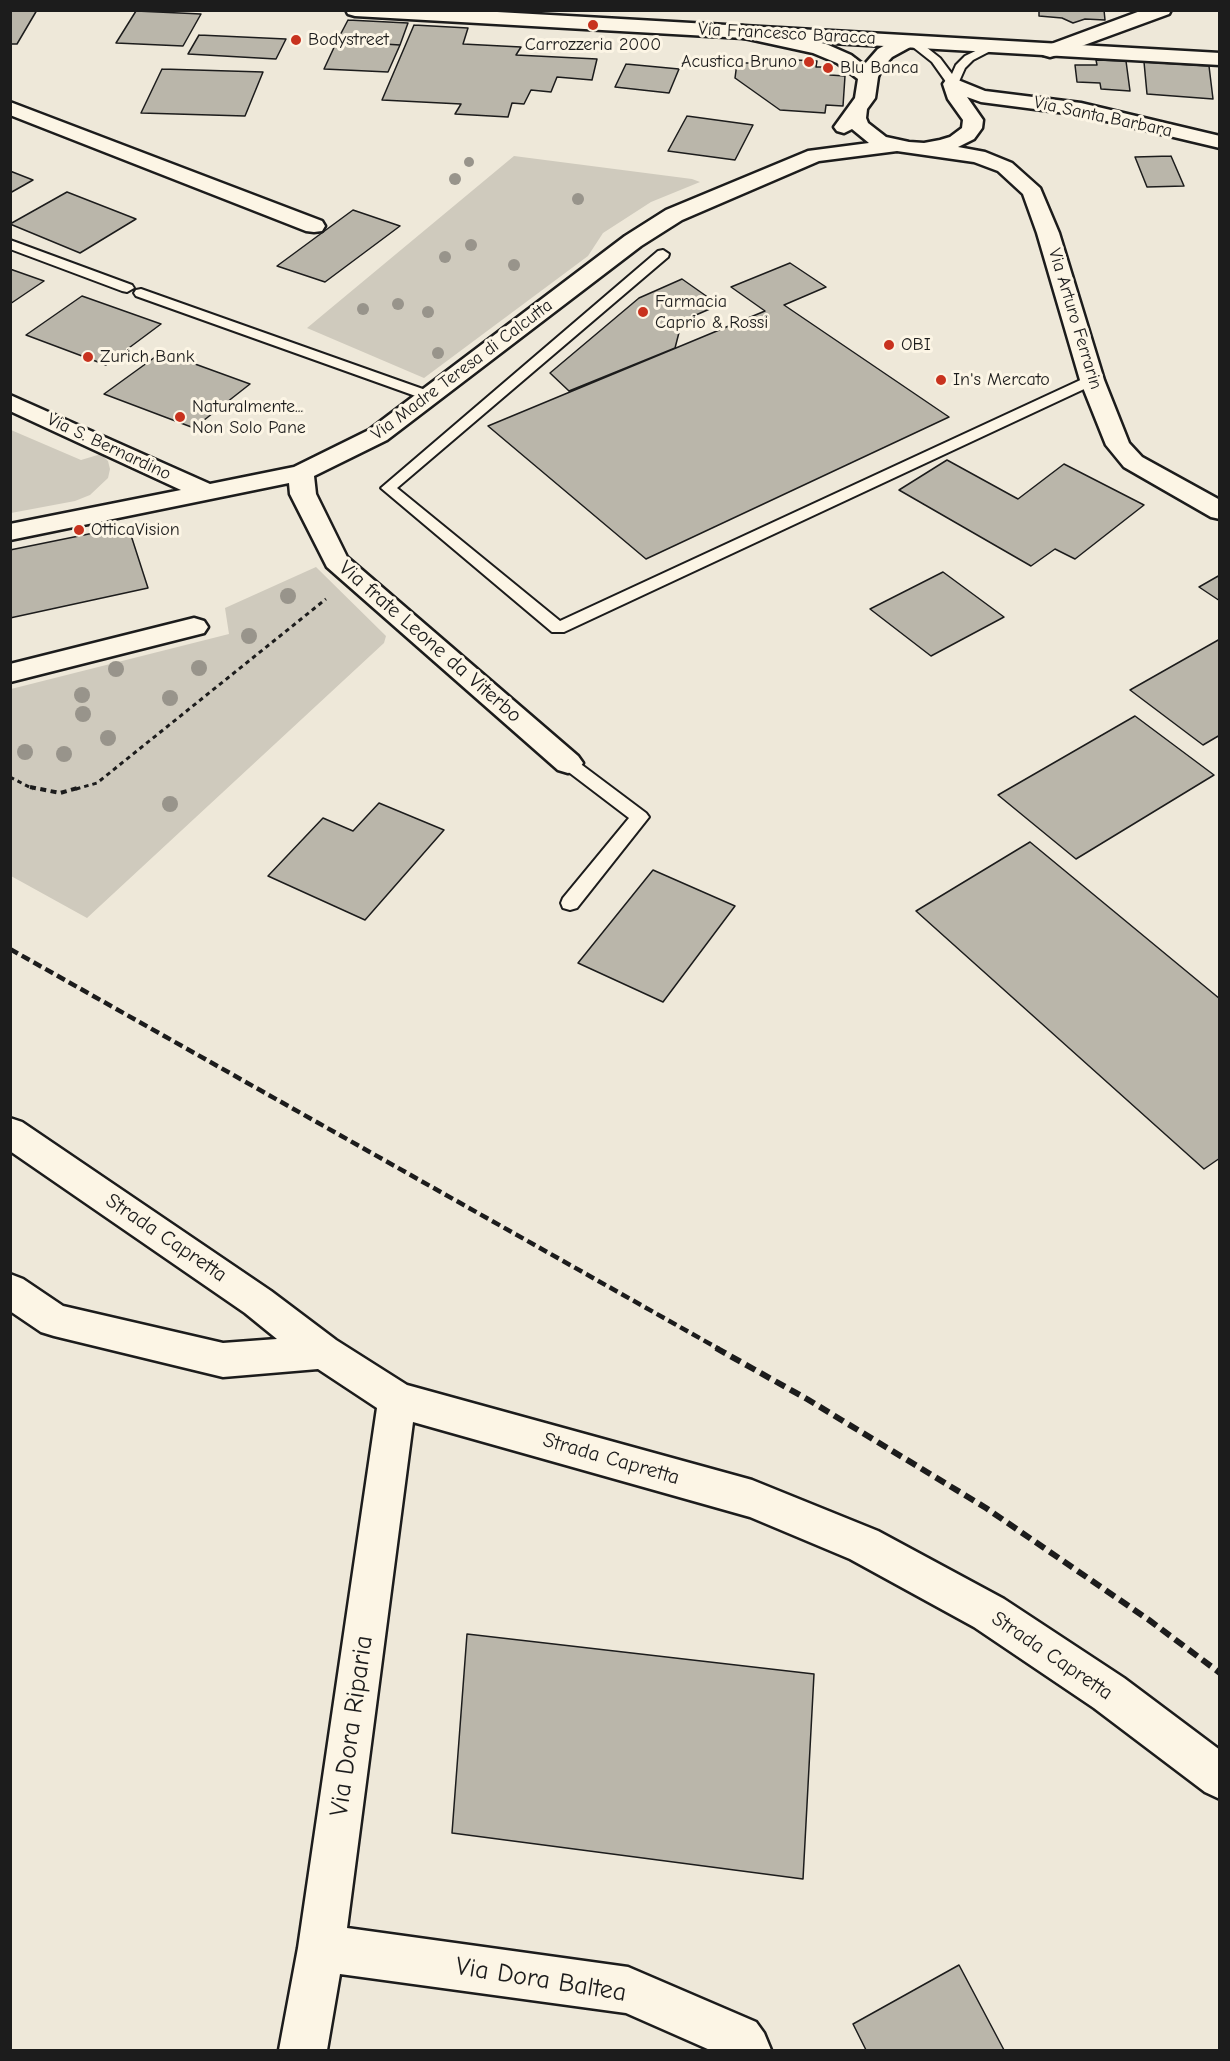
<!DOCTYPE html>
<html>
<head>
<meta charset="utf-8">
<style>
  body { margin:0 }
  #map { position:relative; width:1230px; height:2061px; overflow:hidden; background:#eee8d9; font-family:"Comic Neue",sans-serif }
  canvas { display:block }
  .frame { position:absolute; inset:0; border:12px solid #1c1c1c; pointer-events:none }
</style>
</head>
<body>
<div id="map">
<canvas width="1230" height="2061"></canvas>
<div class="frame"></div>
</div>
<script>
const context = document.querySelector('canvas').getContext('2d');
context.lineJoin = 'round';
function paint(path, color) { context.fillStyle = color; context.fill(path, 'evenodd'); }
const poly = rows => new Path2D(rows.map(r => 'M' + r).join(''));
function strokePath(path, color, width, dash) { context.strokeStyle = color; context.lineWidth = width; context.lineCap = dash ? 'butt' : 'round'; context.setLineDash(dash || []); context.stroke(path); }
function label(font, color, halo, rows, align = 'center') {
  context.font = font + ' "Comic Neue",sans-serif'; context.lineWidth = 6; context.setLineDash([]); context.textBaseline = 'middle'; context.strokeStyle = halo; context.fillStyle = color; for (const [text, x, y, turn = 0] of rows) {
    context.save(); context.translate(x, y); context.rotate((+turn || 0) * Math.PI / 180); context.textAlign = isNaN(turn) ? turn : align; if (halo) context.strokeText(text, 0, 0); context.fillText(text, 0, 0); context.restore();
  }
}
paint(poly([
  [514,156,692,179,700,182,651,202,603,233,588,256,424,378,307,328],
  [11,430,81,460,101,454,108,461,110,469,108,478,90,495,75,501,11,513],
  [316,567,386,636,384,643,87,918,11,876,11,689,229,634,225,608]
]), '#cfcabd');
const building = poly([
  [10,10,37,10,17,44,10,44,10,10],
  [1039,10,1104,10,1105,20,1085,19,1073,23,1062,18,1039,16,1039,10],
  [136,11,201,14,183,46,116,43,136,11],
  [348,20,408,23,400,45,337,41,348,20],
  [414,25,468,28,463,44,521,47,516,55,597,59,592,80,557,77,551,92,531,90,524,104,512,103,508,117,455,114,461,104,382,100,414,25],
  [199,35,286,39,276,59,188,54,199,35],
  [337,41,400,45,388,72,324,69,337,41],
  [751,58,817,61,816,67,831,67,830,75,845,76,843,106,826,105,825,113,780,110,735,78,737,63,750,63,751,58],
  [1096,60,1126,61,1130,91,1101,89,1100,83,1077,82,1075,65,1097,65,1096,60],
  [1144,62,1209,66,1213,99,1147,94,1144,62],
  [626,64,679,69,669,93,615,87,626,64],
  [162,69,263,72,245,116,141,113,162,69],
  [687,116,753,125,735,160,668,151,687,116],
  [1171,156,1184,186,1147,187,1135,157,1171,156],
  [10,171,33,180,10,193,10,171],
  [67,192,136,219,80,253,10,224,67,192],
  [353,210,400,226,325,282,277,266,353,210],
  [790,263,826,287,784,305,949,417,646,559,488,426,765,311,731,287,790,263],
  [10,269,44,281,10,304,10,269],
  [682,279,719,305,682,321,675,348,569,391,550,373,639,298,682,279],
  [82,296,161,324,106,365,26,335,82,296],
  [162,352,250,384,194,428,104,394,162,352],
  [947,460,1018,499,1064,464,1144,505,1075,559,1055,549,1031,566,899,490,947,460],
  [128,526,148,588,10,618,10,550,128,526],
  [943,572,1004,617,931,656,870,609,943,572],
  [1220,575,1220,601,1199,587,1220,575],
  [1220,639,1220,735,1203,745,1130,690,1220,639],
  [1135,716,1214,775,1076,859,998,795,1135,716],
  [379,803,444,830,365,920,268,876,323,818,353,831,379,803],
  [1030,842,1220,999,1220,1158,1204,1169,916,911,1030,842],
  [653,870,735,906,663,1002,578,963,653,870],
  [467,1634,814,1674,803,1879,452,1833,467,1634],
  [959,1965,1004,2050,866,2050,853,2024,959,1965]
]);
paint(building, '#bab6aa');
strokePath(building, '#1c1c1c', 1.5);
const service = poly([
  [907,38,921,43,940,58,952,74,956,65,965,56,988,45,992,44,998,47,973,60,965,68,957,86,953,87,949,86,932,62,913,47,903,43,903,39,907,38],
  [10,240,132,285,134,288,127,292,122,291,10,249,10,240],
  [663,250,669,254,668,257,397,488,560,621,1087,377,1097,377,1099,380,1097,383,564,632,552,632,381,488,658,251,663,250],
  [141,289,434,393,436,396,434,399,424,399,136,296,134,293,136,290,141,289],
  [568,757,574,759,646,813,649,817,577,908,570,910,563,908,561,903,563,898,629,818,562,767,559,763,562,759,568,757]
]);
const minor = poly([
  [1143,10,1171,10,1169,14,1057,55,1050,57,1043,55,1040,51,1043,47,1143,10],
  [742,26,826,44,851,55,864,65,878,49,900,37,914,37,916,41,914,45,892,57,882,68,878,77,875,98,867,109,866,118,868,123,886,137,909,142,924,143,940,140,950,137,962,128,963,120,948,99,943,84,946,80,953,78,985,91,1081,103,1220,136,1220,148,1081,115,981,102,967,97,983,120,982,128,974,139,958,147,985,152,1012,163,1040,188,1059,233,1104,380,1129,443,1142,457,1220,500,1220,519,1211,517,1124,467,1106,445,1080,380,1037,233,1023,194,998,171,974,162,897,151,819,161,682,220,641,246,387,440,314,476,316,494,347,557,578,756,583,763,578,770,568,773,558,770,327,567,290,494,289,483,10,540,10,524,181,490,10,411,10,395,210,484,294,467,369,430,625,236,666,210,808,151,869,143,852,129,844,133,837,131,834,127,855,98,858,79,837,63,813,53,735,36,733,32,735,28,742,26],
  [10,102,322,221,325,226,322,231,314,232,306,231,10,115,10,102],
  [194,618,204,621,208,627,204,633,10,682,10,664,194,618],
  [10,1118,22,1122,271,1291,336,1340,407,1385,752,1480,878,1531,1004,1599,1124,1678,1220,1750,1220,1799,1205,1792,1094,1708,974,1627,850,1559,750,1517,413,1422,347,1928,628,1967,756,2022,764,2033,771,2050,710,2050,626,2013,340,1974,327,2050,279,2050,298,1948,377,1408,318,1369,223,1377,54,1336,41,1332,10,1311,10,1274,23,1279,63,1306,223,1343,277,1339,245,1313,10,1151,10,1118]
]);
const secondary = poly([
  [346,10,462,10,1220,53,1220,65,355,16,348,14,346,10]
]);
strokePath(service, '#1c1c1c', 4);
strokePath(minor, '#1c1c1c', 5);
strokePath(secondary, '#1c1c1c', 5);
strokePath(poly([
  [10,777,33,789],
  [76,789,97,783,326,599]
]), '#1c1c1c', 3, [4.5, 4]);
strokePath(poly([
  [30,787,60,793,81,787]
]), '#1c1c1c', 4, [6, 4.5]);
paint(service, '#fcf5e5');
paint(minor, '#fcf5e5');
paint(secondary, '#fcf5e5');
strokePath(poly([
  [10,949,719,1349]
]), '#1c1c1c', 4.5, [9, 4.5]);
strokePath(poly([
  [716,1348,807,1399,986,1508,1149,1620,1220,1673]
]), '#1c1c1c', 6, [11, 6]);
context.fillStyle = '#98948b';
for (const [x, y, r] of [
  [469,162,5],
  [455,179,6],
  [578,199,6],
  [471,245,6],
  [445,257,6],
  [514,265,6],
  [398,304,6],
  [363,309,6],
  [428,312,6],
  [438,353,6],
  [288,596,8],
  [249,636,8],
  [199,668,8],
  [116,669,8],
  [82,695,8],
  [170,698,8],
  [83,714,8],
  [108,738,8],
  [25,752,8],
  [64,754,8],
  [170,804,8]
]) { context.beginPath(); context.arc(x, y, r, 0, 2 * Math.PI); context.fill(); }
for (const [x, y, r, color] of [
  [593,25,6,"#c8321e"],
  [296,40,6,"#c8321e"],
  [809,62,6,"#c8321e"],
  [828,68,6,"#c8321e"],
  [643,312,6,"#c8321e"],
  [889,345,6,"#c8321e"],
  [88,357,6,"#c8321e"],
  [941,380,6,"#c8321e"],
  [180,417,6,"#c8321e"],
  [79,530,6,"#c8321e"]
]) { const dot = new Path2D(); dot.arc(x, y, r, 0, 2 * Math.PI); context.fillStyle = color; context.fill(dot); strokePath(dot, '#fcf5e5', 2); }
label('18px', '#1c1c1c', '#fcf5e5', [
  ["Via Francesco Baracca",787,34,3],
  ["Via Santa Barbara",1103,117,12],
  ["Via Arturo Ferrarin",1075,319,73],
  ["Via Madre Teresa di Calcutta",462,370,-37],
  ["Via S. Bernardino",109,447,25]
]);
label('18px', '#1c1c1c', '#fcf5e5', [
  ["Bodystreet",308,40],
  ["Carrozzeria 2000",593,45,"center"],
  ["Acustica Bruno",797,62,"right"],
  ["Blu Banca",840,68],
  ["Farmacia",655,302],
  ["Caprio & Rossi",655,323],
  ["OBI",901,345],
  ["Zurich Bank",100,357],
  ["In's Mercato",953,380],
  ["Naturalmente...",192,407],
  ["Non Solo Pane",192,428],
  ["OtticaVision",91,530]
], 'left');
label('21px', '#1c1c1c', '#fcf5e5', [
  ["Via frate Leone da Viterbo",430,642,41],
  ["Strada Capretta",166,1238,34],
  ["Strada Capretta",611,1459,16],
  ["Strada Capretta",1052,1656,34]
]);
label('26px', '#1c1c1c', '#fcf5e5', [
  ["Via Dora Riparia",352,1726,-82],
  ["Via Dora Baltea",541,1980,9]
]);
</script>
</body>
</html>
